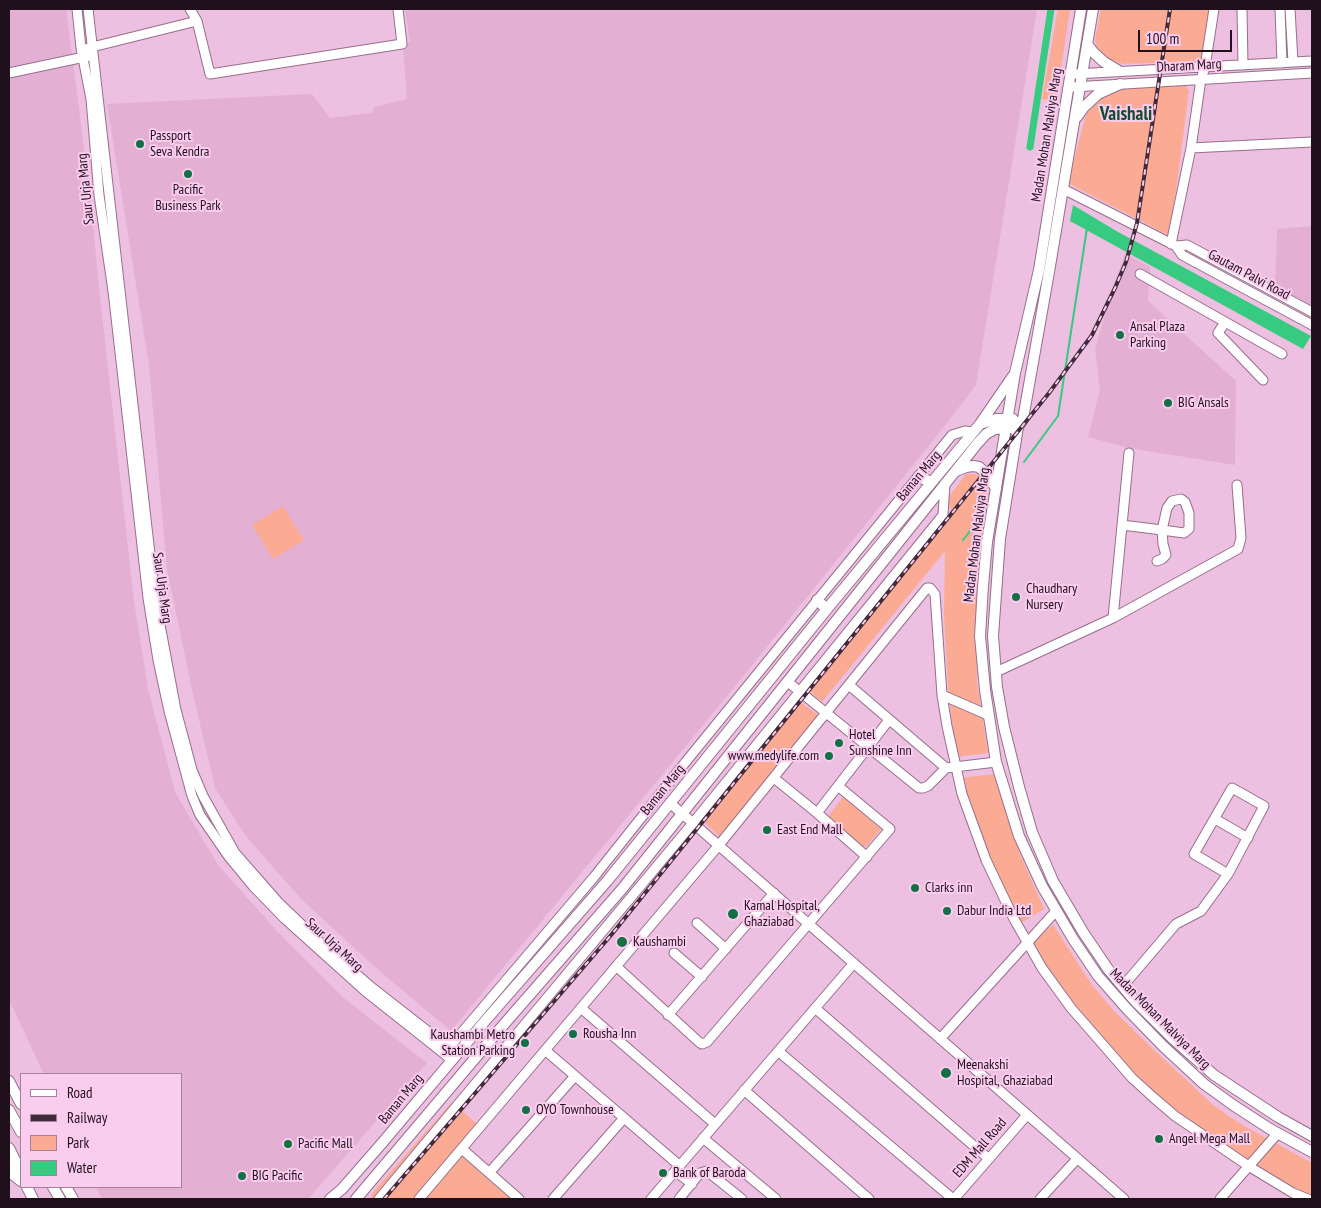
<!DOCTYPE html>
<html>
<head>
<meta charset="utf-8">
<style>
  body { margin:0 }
  #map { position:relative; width:1321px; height:1208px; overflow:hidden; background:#edbfe0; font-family:"PT Sans Narrow",sans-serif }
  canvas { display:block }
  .frame { position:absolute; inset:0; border:10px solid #20101c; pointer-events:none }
  .legend { position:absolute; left:20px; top:1073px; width:162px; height:115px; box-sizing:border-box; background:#facced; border:1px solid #a38199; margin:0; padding:6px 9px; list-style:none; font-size:15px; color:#20101c }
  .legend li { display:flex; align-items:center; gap:10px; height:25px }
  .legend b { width:25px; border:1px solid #a38199 }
  .scale { position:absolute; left:1138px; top:30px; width:94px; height:22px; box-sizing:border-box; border:2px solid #20101c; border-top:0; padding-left:6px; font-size:15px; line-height:18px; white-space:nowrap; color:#20101c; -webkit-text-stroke:4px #facced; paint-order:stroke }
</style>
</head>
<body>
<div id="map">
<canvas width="1321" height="1208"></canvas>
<div class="frame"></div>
<ul class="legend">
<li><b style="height:6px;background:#fff"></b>Road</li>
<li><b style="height:6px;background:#402b3a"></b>Railway</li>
<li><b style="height:14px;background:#fbab93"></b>Park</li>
<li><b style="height:14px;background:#37ca81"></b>Water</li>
</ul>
<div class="scale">100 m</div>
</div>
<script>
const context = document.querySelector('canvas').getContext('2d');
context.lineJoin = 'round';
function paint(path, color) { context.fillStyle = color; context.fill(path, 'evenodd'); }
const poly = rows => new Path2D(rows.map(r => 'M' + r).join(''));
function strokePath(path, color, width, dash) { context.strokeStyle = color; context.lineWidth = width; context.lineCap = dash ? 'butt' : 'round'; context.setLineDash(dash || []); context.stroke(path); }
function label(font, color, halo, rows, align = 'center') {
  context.font = font + ' "PT Sans Narrow",sans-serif'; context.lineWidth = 4; context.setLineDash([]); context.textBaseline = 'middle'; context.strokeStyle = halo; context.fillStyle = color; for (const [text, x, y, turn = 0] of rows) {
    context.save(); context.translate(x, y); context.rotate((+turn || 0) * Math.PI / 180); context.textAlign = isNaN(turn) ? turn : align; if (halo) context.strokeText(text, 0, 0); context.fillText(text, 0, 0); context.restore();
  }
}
paint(poly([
  [9,9,66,9,90,194,100,297,134,601,148,689,175,792,218,865,275,929,345,999,427,1063,308,1199,102,1199,96,1187,181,1187,181,1074,44,1074,9,1000],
  [405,9,1037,9,976,385,947,423,741,679,451,1031,384,975,301,899,245,835,215,788,192,690,167,569,149,365,107,104,312,94,330,118,372,113,374,107,407,99,403,47,410,41],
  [1312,226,1312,307,1275,287,1277,229],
  [1125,254,1150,267,1148,301,1236,381,1235,465,1129,448,1088,437,1100,390,1095,349,1114,284]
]), '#e3b0d4');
paint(poly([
  [1058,9,1070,9,1056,101,1042,99],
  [1101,9,1209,9,1202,61,1123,64,1111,60,1101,53,1097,47,1095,40],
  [1185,85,1189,91,1170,236,1068,183,1086,114,1092,103,1125,88],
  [966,474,976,474,984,479,988,489,988,501,980,557,976,623,977,682,988,753,956,757,948,686,944,615,945,551,822,702,807,689,952,516,948,498],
  [283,506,304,540,273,559,252,525],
  [798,700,818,715,721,838,704,822,754,760],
  [994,774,1019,852,1044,909,1018,925,972,817,960,778],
  [843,797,881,829,867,846,862,847,827,818],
  [1053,925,1092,985,1113,1010,1153,1049,1213,1105,1239,1123,1312,1163,1312,1197,1251,1165,1196,1131,1130,1074,1070,1006,1029,944],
  [452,1102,477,1124,413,1199,370,1199,373,1192],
  [459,1154,511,1199,421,1199]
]), '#fbab93');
paint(poly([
  [1073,205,1118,232,1311,336,1303,349,1070,221]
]), '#37ca81');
strokePath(poly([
  [1024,462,1058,416,1087,228],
  [963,540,989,507]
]), '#37ca81', 2);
strokePath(poly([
  [1030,147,1051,9]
]), '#37ca81', 7);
const minor = poly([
  [77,9,81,48,91,99,99,195,113,291,148,598,158,660,169,711,192,796,200,815,229,857,253,886,285,919,365,991,452,1060],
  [88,9,155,598,176,710,192,770,203,796,235,853,278,902,328,950,370,986,457,1054],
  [190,9,197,21],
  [1242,9,1243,65],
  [1280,9,1282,63],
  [1290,9,1293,62],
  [88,48,197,21,210,74,402,44,398,9],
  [9,73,89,56],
  [1075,74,1312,61],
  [1073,87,1312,73],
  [1191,148,1312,142],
  [1063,189,1176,246,1182,255,1312,325],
  [1171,244,1191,148,1201,79,1205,67,1214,9],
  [1176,246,1187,245,1312,312],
  [1140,274,1282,354],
  [1225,322,1218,333,1263,380],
  [1122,525,1162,530,1167,508,1172,501,1181,499,1185,502,1189,513,1189,529,1184,533,1162,530,1163,544,1166,555,1162,559,1157,561],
  [1113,618,1129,453],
  [996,672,1113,618,1238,549,1241,538,1237,485],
  [788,682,919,788,923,788,928,786,946,768],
  [849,685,946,768,996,762],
  [942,695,988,715],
  [774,778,817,813,867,857],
  [670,803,1124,1199],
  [817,813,889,720],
  [1215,819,1248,838],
  [697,923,726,949],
  [674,953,702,977],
  [616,966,700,1043,702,1044,707,1042,890,829,838,786],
  [1123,986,1176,924,1201,911,1228,874,1235,861,1264,806,1232,788,1194,854,1228,874],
  [581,1008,715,1124],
  [815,1008,989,1159],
  [668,1015,774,893],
  [940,1039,1056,911],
  [545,1050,680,1166],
  [446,1051,594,877,684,764,952,435,965,431,973,432],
  [778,1051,953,1199],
  [744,1090,869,1199],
  [703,1138,776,1199],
  [462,1149,519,1199],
  [675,1171,692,1184],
  [489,1173,575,1076],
  [379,1199,693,823,943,515,945,483],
  [419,1199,719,845,927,588,930,588,935,594,942,695,947,726,962,794,986,860,1014,919,1042,968,1071,1008,1132,1078,1154,1098,1175,1116,1250,1167,1293,1193,1308,1199],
  [553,1199,624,1118],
  [651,1199,854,963],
  [679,1199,700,1173,707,1171,742,1199],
  [954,1199,1027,1115],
  [1040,1199,1077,1159],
  [1220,1199,1277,1134]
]);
const major = poly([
  [1081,9,1039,270,1015,373,987,542,983,586,980,636,985,690,996,762,1019,836,1042,886,1073,939,1098,976,1127,1009,1163,1046,1204,1084,1233,1105,1270,1129,1312,1152],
  [1093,9,1049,272,1023,419,1018,427,1000,539,993,636,997,687,1004,727,1019,787,1032,832,1053,881,1083,932,1108,969,1135,1001,1172,1038,1214,1075,1278,1117,1312,1136],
  [1087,44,1094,53,1104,62,1119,71],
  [1077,117,1084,107,1098,94,1120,84],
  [980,424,996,419,1013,419],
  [956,471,966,467,973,466,979,467,989,476,996,489],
  [918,477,932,482],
  [817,600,827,609],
  [9,1081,21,1104],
  [9,1110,21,1132],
  [9,1148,21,1172],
  [9,1167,11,1173,21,1181],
  [27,1187,33,1199],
  [53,1187,60,1199],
  [66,1187,73,1199],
  [330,1199,342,1189,383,1142,485,1021,608,880,827,609,980,424,1013,376],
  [356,1199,499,1030,622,889,977,444,986,434,995,429,1012,428]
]);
strokePath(minor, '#976e8c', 11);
strokePath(major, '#976e8c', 12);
strokePath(minor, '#fff', 9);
strokePath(major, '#fff', 10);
const rail = poly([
  [384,1199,612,934,1049,393,1092,335,1115,288,1126,262,1137,223,1170,9]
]);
strokePath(rail, '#402b3a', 4);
strokePath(rail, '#facced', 2, [5.5]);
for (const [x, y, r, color] of [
  [140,144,5,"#137044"],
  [188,174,5,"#137044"],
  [1120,335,5,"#137044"],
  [1168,403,5,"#137044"],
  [1016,597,5,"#137044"],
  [839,743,5,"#137044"],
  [829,756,5,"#137044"],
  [767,830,5,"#137044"],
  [915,888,5,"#137044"],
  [947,911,5,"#137044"],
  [733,914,6,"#137044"],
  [622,942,6,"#137044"],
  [573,1034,5,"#137044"],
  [525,1043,5,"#137044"],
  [946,1073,6,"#137044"],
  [526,1110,5,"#137044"],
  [1159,1139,5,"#137044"],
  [288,1144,5,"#137044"],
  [663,1173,5,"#137044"],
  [242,1176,5,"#137044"]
]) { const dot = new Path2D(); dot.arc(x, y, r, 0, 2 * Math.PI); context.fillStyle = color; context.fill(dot); strokePath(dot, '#facced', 2); }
label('14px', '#20101c', '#facced', [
  ["Dharam Marg",1189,66,-3],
  ["Madan Mohan Malviya Marg",1047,135,-81],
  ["Saur Urja Marg",86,189,-96],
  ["Gautam Palvi Road",1249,275,28],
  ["Baman Marg",919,476,-50],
  ["Madan Mohan Malviya Marg",977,535,-83],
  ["Saur Urja Marg",162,588,82],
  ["Baman Marg",663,790,-51],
  ["Saur Urja Marg",334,945,42],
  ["Madan Mohan Malviya Marg",1160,1019,45],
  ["Baman Marg",401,1099,-50],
  ["EDM Mall Road",980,1148,-49]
]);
label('14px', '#20101c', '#facced', [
  ["Passport",150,136],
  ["Seva Kendra",150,152],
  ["Pacific",188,190,"center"],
  ["Business Park",188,206,"center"],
  ["Ansal Plaza",1130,327],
  ["Parking",1130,343],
  ["BIG Ansals",1178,403],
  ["Chaudhary",1026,589],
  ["Nursery",1026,605],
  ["Hotel",849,735],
  ["Sunshine Inn",849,751],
  ["www.medylife.com",819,756,"right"],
  ["East End Mall",777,830],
  ["Clarks inn",925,888],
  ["Kamal Hospital,",744,906],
  ["Ghaziabad",744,922],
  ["Dabur India Ltd",957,911],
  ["Kaushambi",633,942],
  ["Rousha Inn",583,1034],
  ["Kaushambi Metro",515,1035,"right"],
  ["Station Parking",515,1051,"right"],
  ["Meenakshi",957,1065],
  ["Hospital, Ghaziabad",957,1081],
  ["OYO Townhouse",536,1110],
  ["Angel Mega Mall",1169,1139],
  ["Pacific Mall",298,1144],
  ["Bank of Baroda",673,1173],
  ["BIG Pacific",252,1176]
], 'left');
label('bold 19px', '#124e30', '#facced', [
  ["Vaishali",1126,115]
]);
</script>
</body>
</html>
